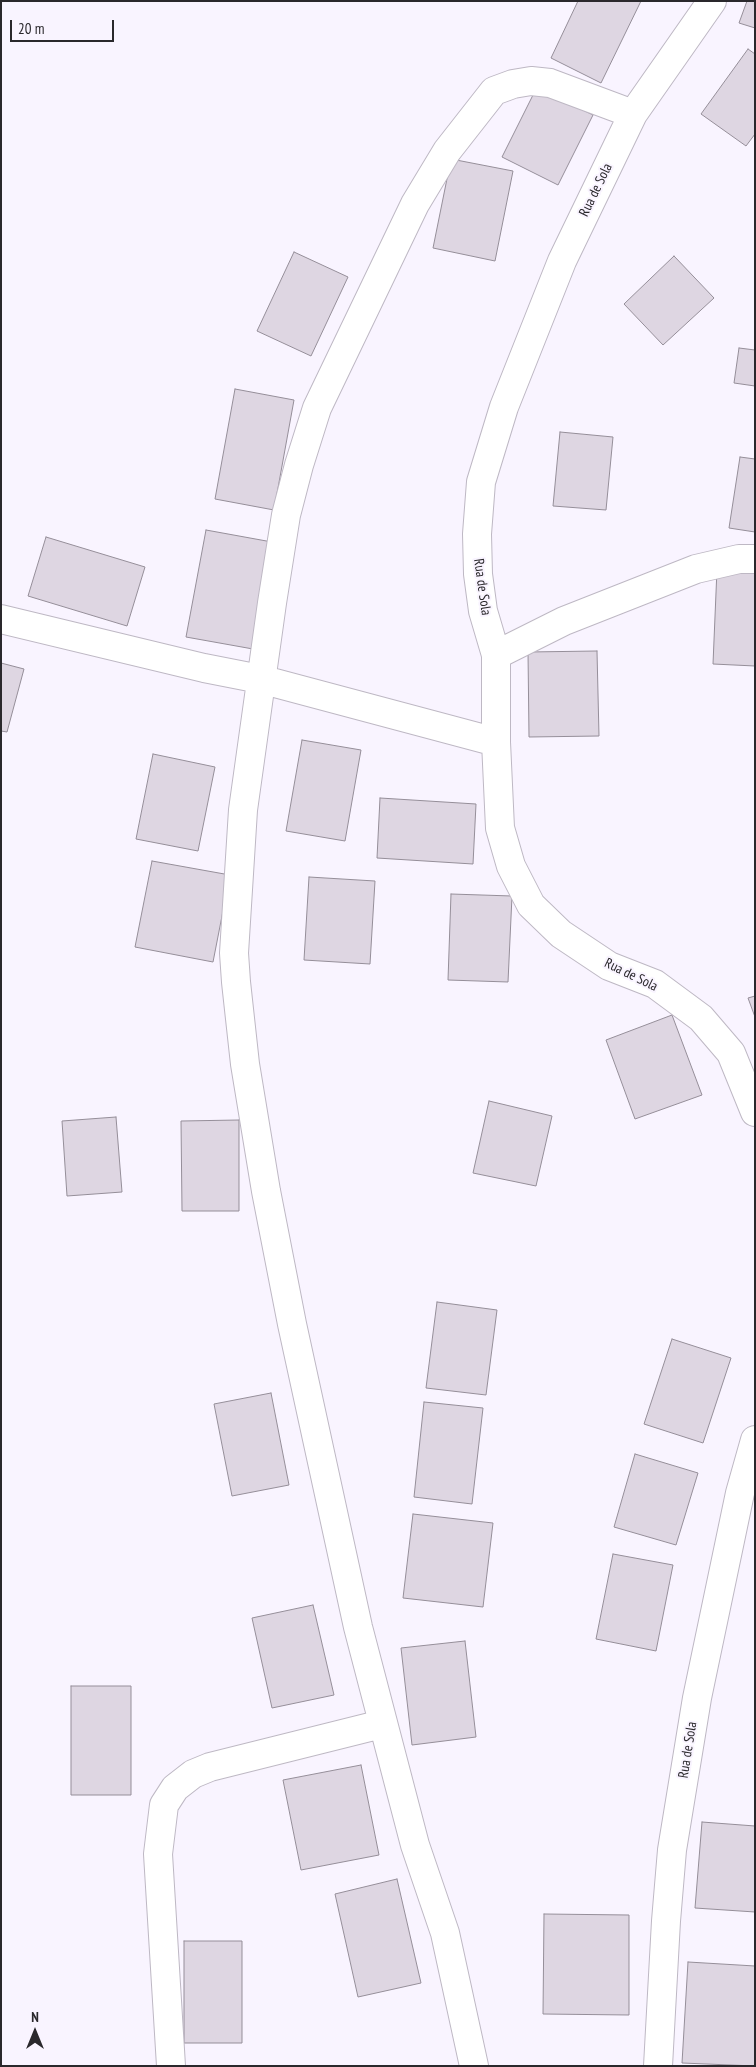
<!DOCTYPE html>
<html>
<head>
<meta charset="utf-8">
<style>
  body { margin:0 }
  #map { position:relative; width:756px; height:2067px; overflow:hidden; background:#f9f4ff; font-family:"PT Sans Narrow",sans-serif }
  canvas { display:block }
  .frame { position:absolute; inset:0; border:2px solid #2a282c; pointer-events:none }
  .north { position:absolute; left:10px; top:2007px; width:50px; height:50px; -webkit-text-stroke:4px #f9f4ff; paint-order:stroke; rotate:0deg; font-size:14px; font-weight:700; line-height:20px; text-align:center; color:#2a282c }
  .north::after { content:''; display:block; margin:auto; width:18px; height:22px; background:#2a282c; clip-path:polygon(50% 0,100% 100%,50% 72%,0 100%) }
  .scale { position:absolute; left:10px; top:20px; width:104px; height:22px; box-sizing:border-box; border:2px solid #2a282c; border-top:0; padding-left:6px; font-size:15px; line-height:18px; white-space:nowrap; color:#2a282c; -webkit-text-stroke:4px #f9f4ff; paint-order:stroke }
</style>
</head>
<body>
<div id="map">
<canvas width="756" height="2067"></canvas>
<div class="frame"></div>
<div class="north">N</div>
<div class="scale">20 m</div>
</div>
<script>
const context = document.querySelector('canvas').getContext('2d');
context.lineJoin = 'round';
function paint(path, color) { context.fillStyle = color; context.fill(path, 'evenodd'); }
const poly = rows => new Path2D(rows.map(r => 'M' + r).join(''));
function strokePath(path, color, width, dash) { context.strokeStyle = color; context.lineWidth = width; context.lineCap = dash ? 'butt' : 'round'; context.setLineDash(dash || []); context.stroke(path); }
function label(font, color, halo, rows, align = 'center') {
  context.font = font + ' "PT Sans Narrow",sans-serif'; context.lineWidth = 4; context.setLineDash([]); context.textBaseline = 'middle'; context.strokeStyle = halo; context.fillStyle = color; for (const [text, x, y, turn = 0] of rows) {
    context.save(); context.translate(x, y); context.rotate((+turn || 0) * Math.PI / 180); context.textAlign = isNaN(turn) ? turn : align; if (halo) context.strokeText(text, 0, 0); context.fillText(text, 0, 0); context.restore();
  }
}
const building = poly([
  [578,1,641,1,601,83,551,58,578,1],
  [747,1,755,1,755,28,739,23,747,1],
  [748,49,755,54,755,134,746,146,701,114,748,49],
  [537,87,593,115,558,185,502,157,537,87],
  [451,159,513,171,495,261,433,248,451,159],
  [294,252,348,277,311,356,257,331,294,252],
  [674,256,714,298,663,345,624,304,674,256],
  [739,348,755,350,755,386,734,383,739,348],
  [235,389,294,400,274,510,215,499,235,389],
  [560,432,613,437,606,510,553,506,560,432],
  [740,457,755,459,755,532,729,528,740,457],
  [206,530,272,542,253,649,186,637,206,530],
  [46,537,145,567,127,626,28,596,46,537],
  [717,569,755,571,755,666,713,664,717,569],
  [597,651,599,736,529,737,528,652,597,651],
  [1,663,24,669,7,732,1,731,1,663],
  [302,740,361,750,345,841,286,831,302,740],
  [153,754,215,767,198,851,136,839,153,754],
  [380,798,476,804,473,864,377,858,380,798],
  [152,861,230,875,213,962,135,947,152,861],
  [309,877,375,881,370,964,304,960,309,877],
  [451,894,512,896,508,982,448,980,451,894],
  [755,996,755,1017,748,998,755,996],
  [672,1015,702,1095,635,1119,606,1040,672,1015],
  [489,1101,552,1116,536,1186,473,1173,489,1101],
  [116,1117,122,1192,67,1196,62,1121,116,1117],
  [239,1120,239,1211,182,1211,181,1121,239,1120],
  [437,1302,497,1310,486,1395,426,1388,437,1302],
  [672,1339,731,1358,703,1443,644,1424,672,1339],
  [271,1393,289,1485,232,1496,214,1404,271,1393],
  [424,1402,483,1408,472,1504,414,1497,424,1402],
  [635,1454,698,1473,676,1545,614,1527,635,1454],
  [413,1514,493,1523,483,1607,403,1598,413,1514],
  [613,1554,673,1565,656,1651,596,1639,613,1554],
  [313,1605,334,1695,272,1708,252,1618,313,1605],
  [465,1641,476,1737,412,1745,401,1648,465,1641],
  [71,1686,131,1686,131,1795,71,1795,71,1686],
  [361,1765,379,1855,301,1870,283,1780,361,1765],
  [702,1822,755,1826,755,1912,695,1908,702,1822],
  [397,1879,421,1983,358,1997,335,1894,397,1879],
  [544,1914,629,1915,629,2015,543,2014,544,1914],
  [184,1941,242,1941,242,2043,184,2043,184,1941],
  [688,1962,755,1966,755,2066,682,2063,688,1962]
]);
paint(building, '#ded6e2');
strokePath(building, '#958e99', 1);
const street = poly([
  [712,1,633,114,562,261,504,407,481,482,477,534,478,574,483,611,496,655,496,742,500,828,511,866,531,905,561,934,609,966,655,984,701,1018,731,1053,755,1112],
  [1,619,204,668,260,679,496,742],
  [496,655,564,621,696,569,739,559,755,559],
  [171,2066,158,1854,164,1805,175,1788,193,1774,210,1767,382,1724],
  [474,2066,445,1933,415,1845,358,1627,292,1324,266,1191,245,1064,236,982,234,953,243,810,272,603,286,515,299,465,317,408,415,204,447,151,494,91,513,84,531,81,550,83,633,114],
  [658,2066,666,1921,672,1850,697,1698,740,1493,755,1440]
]);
strokePath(street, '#beb8c4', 30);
strokePath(street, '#fff', 28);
label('14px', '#2a282c', '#f9f4ff', [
  ["Rua de Sola",596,190,-64],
  ["Rua de Sola",482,587,82],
  ["Rua de Sola",631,975,26],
  ["Rua de Sola",688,1750,-81]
]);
</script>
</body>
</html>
